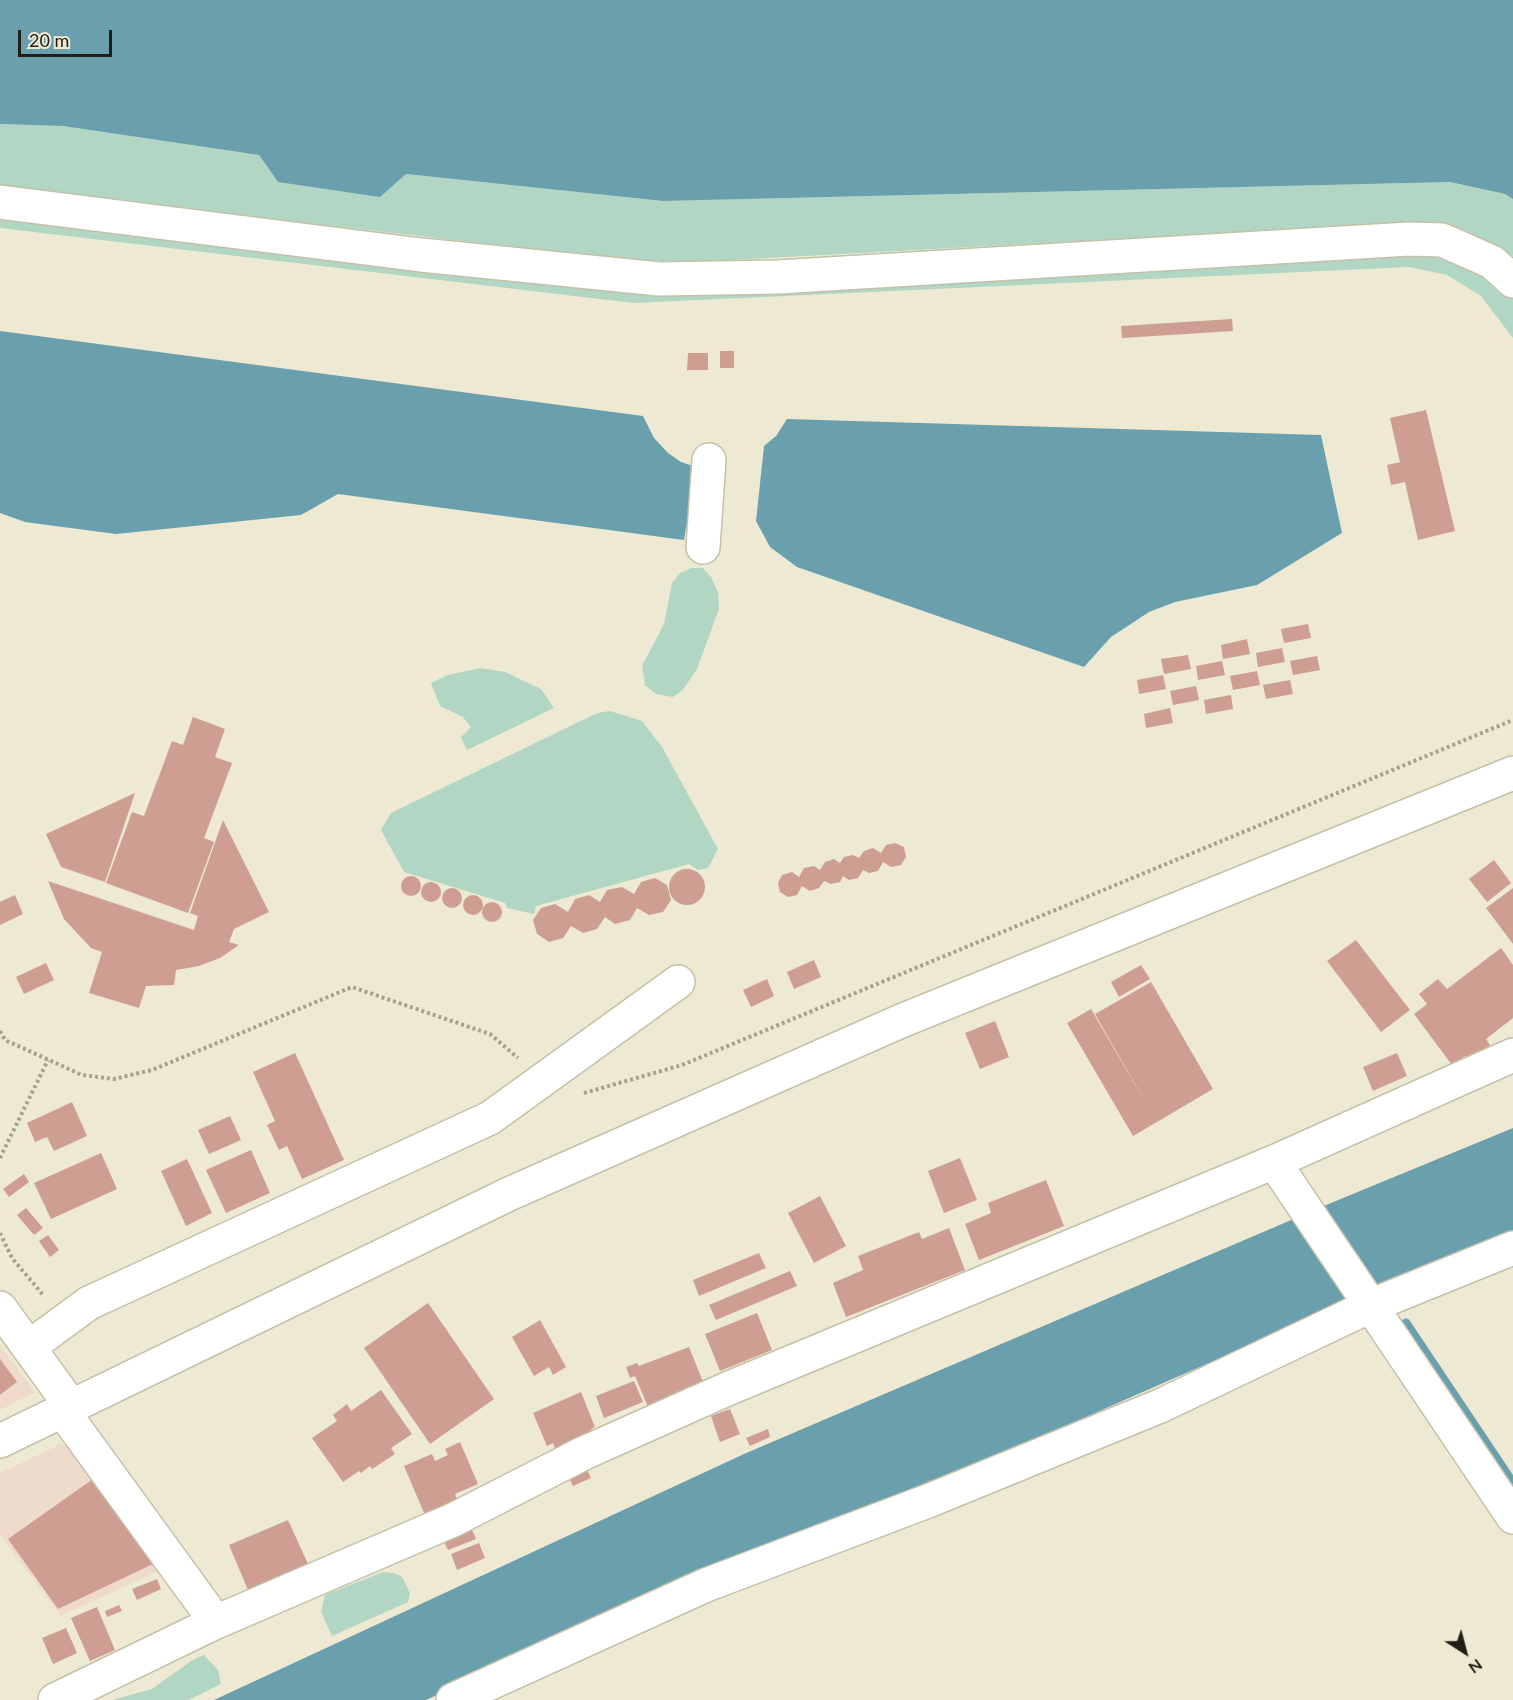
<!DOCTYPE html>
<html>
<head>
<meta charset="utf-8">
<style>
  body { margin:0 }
  #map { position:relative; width:1513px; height:1700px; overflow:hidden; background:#eee9d2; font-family:Lato,sans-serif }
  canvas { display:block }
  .north { position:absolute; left:1435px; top:1622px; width:60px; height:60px; -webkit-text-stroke:4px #eee9d2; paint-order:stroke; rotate:144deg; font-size:16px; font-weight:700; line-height:24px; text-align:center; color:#201e15 }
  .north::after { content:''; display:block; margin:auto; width:21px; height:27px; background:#201e15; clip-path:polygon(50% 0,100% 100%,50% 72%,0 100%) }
  .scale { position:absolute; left:18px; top:30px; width:94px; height:27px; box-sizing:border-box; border:3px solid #201e15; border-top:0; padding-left:8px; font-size:18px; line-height:21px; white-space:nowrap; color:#201e15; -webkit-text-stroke:4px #eee9d2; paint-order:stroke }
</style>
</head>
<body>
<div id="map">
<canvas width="1513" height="1700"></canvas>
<div class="north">N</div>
<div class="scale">20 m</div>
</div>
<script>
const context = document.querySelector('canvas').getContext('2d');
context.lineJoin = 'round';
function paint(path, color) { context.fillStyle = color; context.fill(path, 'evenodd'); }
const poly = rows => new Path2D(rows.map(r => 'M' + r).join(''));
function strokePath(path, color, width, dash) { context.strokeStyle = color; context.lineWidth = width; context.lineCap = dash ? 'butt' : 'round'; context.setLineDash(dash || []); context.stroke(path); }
paint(poly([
  [0,1346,35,1392,0,1410],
  [61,1444,77,1447,166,1567,61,1616,0,1535,0,1473]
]), '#eedbcb');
paint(poly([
  [0,124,63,126,259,155,278,182,406,174,663,201,1450,182,1505,194,1513,199,1513,256,1463,229,1412,223,659,264,0,187],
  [0,215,668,293,1408,251,1462,264,1507,292,1513,298,1513,338,1481,296,1447,275,1409,267,634,303,0,228],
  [692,568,703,568,711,577,718,592,719,609,697,669,683,690,673,697,656,694,645,685,642,666,664,624,672,583,680,573],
  [480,668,505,672,541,689,554,708,467,750,461,737,471,727,463,717,440,706,431,683,448,675],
  [610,711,642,721,662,747,718,849,708,868,698,870,689,864,536,906,534,914,507,908,505,903,404,872,381,830,391,813,597,713],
  [383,1572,394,1573,402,1577,410,1593,408,1602,332,1636,321,1612,325,1595],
  [204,1655,218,1670,221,1684,189,1700,112,1700,152,1689,191,1661]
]), '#b1d6c3');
paint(poly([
  [0,0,1513,0,1513,199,1505,194,1450,182,663,201,406,174,380,197,278,182,259,155,63,126,0,124],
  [0,331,643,416,654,438,668,453,681,462,696,467,684,540,338,494,301,515,116,534,25,522,0,513],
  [787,419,1321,435,1342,533,1257,585,1175,602,1149,612,1111,637,1084,667,797,567,770,547,756,521,764,446,776,436],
  [1513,1128,1513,1231,1376,1286,1345,1292,1343,1304,922,1489,704,1574,426,1700,214,1700,744,1454,1331,1203]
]), '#6a9fad');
strokePath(poly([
  [1406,1323,1513,1483]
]), '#6a9fad', 9);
paint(poly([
  [1232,319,1233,331,1122,338,1121,326],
  [720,351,734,351,734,368,720,368],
  [688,353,708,353,708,370,687,370],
  [1426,410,1455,531,1418,540,1405,482,1391,485,1387,465,1400,462,1390,418],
  [1308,624,1311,638,1284,643,1281,629],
  [1247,639,1250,654,1223,659,1221,645],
  [1282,648,1285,662,1258,667,1256,653],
  [1188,655,1191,669,1164,674,1161,659],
  [1317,656,1320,670,1293,675,1290,661],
  [1222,661,1225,675,1198,680,1196,666],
  [1257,671,1260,685,1233,690,1230,676],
  [1163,675,1166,689,1139,694,1137,680],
  [1290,680,1293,694,1266,699,1263,685],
  [1196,686,1199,700,1173,705,1170,691],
  [1231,695,1233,709,1206,714,1204,700],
  [1170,708,1173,723,1146,728,1144,714],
  [193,717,225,729,215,757,232,763,204,838,214,842,188,913,106,883,132,812,144,816,172,741,183,745],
  [135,793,105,882,61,867,46,834],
  [223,820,269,912,234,929,229,942,239,945,220,958,199,966,176,970,174,985,146,986,139,1008,89,993,102,952,91,948,64,919,48,881,194,930,198,916,190,913],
  [895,843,904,847,906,857,901,865,891,867,883,862,878,871,869,873,863,870,858,878,849,880,843,876,840,882,831,884,824,881,819,888,810,891,802,886,797,895,788,897,780,892,778,883,782,875,792,872,799,877,804,868,814,866,820,870,825,862,834,859,840,863,844,857,853,855,859,858,864,851,873,848,881,853,886,845],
  [1494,860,1511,883,1487,902,1469,879],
  '669 887a18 18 0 1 1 36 0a18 18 0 1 1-36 0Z',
  '401 886a10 10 0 1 1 20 0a10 10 0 1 1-20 0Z',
  [655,878,667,885,671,900,663,912,649,915,637,908,630,920,615,924,605,917,597,929,583,933,571,926,563,938,549,942,537,934,533,920,541,908,555,904,568,912,575,899,589,895,600,902,607,890,622,887,634,894,641,882],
  '421 892a10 10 0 1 1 20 0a10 10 0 1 1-20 0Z',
  [1513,888,1513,944,1486,908],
  '442 898a10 10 0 1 1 20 0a10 10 0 1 1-20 0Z',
  [15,895,23,914,0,925,0,902],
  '463 905a10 10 0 1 1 20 0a10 10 0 1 1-20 0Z',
  '482 912a10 10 0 1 1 20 0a10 10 0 1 1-20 0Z',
  [1356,940,1410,1010,1381,1032,1327,961],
  [1501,948,1513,965,1513,1018,1486,1039,1490,1045,1469,1062,1465,1056,1452,1065,1414,1014,1427,1004,1419,994,1438,979,1447,989],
  [814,960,821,977,794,989,787,972],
  [46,963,54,980,24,994,16,977],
  [1141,965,1150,979,1119,997,1111,982],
  [767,979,774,996,751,1007,743,990],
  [1151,982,1213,1089,1133,1136,1067,1023,1091,1009,1151,1112,1095,1014],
  [995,1021,1009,1057,980,1069,965,1033],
  [295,1053,344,1160,302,1179,287,1146,279,1150,267,1125,275,1121,253,1072],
  [1397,1053,1407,1076,1373,1091,1363,1067],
  [72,1102,87,1136,54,1151,47,1137,35,1142,27,1123],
  [230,1116,241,1140,209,1154,198,1130],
  [251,1150,270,1193,226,1213,206,1170],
  [101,1153,117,1189,51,1219,34,1183],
  [960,1158,977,1200,944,1213,928,1171],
  [187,1159,212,1213,186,1226,161,1171],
  [24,1174,29,1182,9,1197,3,1189],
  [1046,1180,1064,1226,979,1260,965,1224,991,1213,988,1203],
  [820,1196,846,1246,814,1263,788,1213],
  [26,1208,43,1228,34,1235,17,1215],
  [949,1228,965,1270,846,1317,833,1283,863,1270,858,1256,919,1232,922,1239],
  [48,1235,59,1250,50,1257,39,1241],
  [759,1253,766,1268,699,1296,693,1280],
  [790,1271,797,1286,716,1320,709,1305],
  [428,1303,494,1399,430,1444,364,1348],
  [757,1313,772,1350,720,1371,705,1334],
  [540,1320,566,1367,553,1375,549,1367,534,1376,512,1337],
  [689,1347,704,1384,648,1407,635,1376,630,1378,626,1367,637,1363,639,1366],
  [0,1359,17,1382,0,1395],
  [634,1381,643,1402,604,1418,596,1396],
  [381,1390,412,1434,391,1448,395,1454,372,1469,370,1466,361,1473,359,1471,343,1482,312,1438,337,1421,333,1415,347,1404,351,1411],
  [581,1392,595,1427,591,1429,593,1433,555,1449,553,1443,547,1446,533,1413],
  [730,1409,740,1434,720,1442,711,1416],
  [768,1429,770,1437,750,1446,746,1438],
  [460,1442,478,1484,455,1494,458,1502,425,1515,404,1466,432,1454,435,1461,448,1455,445,1449],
  [586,1467,591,1478,573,1486,568,1476],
  [93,1479,153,1564,58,1609,8,1539],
  [288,1520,308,1564,248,1590,229,1545],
  [470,1525,476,1539,448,1550,442,1537],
  [479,1543,485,1558,457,1570,451,1554],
  [157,1579,161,1589,137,1600,132,1589],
  [119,1605,122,1611,107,1617,105,1611],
  [97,1607,115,1650,90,1661,71,1618],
  [66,1628,77,1653,53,1664,42,1638]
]), '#ce9e93');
const minor = poly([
  [0,202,421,255,659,279,778,277,1409,239,1442,240,1492,262,1513,281],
  [703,547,709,460],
  [1274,1162,1513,1517],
  [0,1308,71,1406],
  [29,1347,89,1303,490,1118,678,982],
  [62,1410,216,1622],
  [0,1441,509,1194,901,1021,1513,773],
  [55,1700,216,1622,453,1520,584,1453,727,1389,1274,1162,1513,1055],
  [453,1700,706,1585,928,1501,1160,1406,1370,1306,1513,1248]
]);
strokePath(minor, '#c4c0a9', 36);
strokePath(poly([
  [0,1031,5,1040,82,1075,114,1079,152,1070,352,987,490,1034,518,1058],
  [584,1093,682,1065,1513,720],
  [0,1158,48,1060],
  [0,1233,12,1258,44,1296]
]), '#a5a18f', 4, [3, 3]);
strokePath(minor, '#fff', 33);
</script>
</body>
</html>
